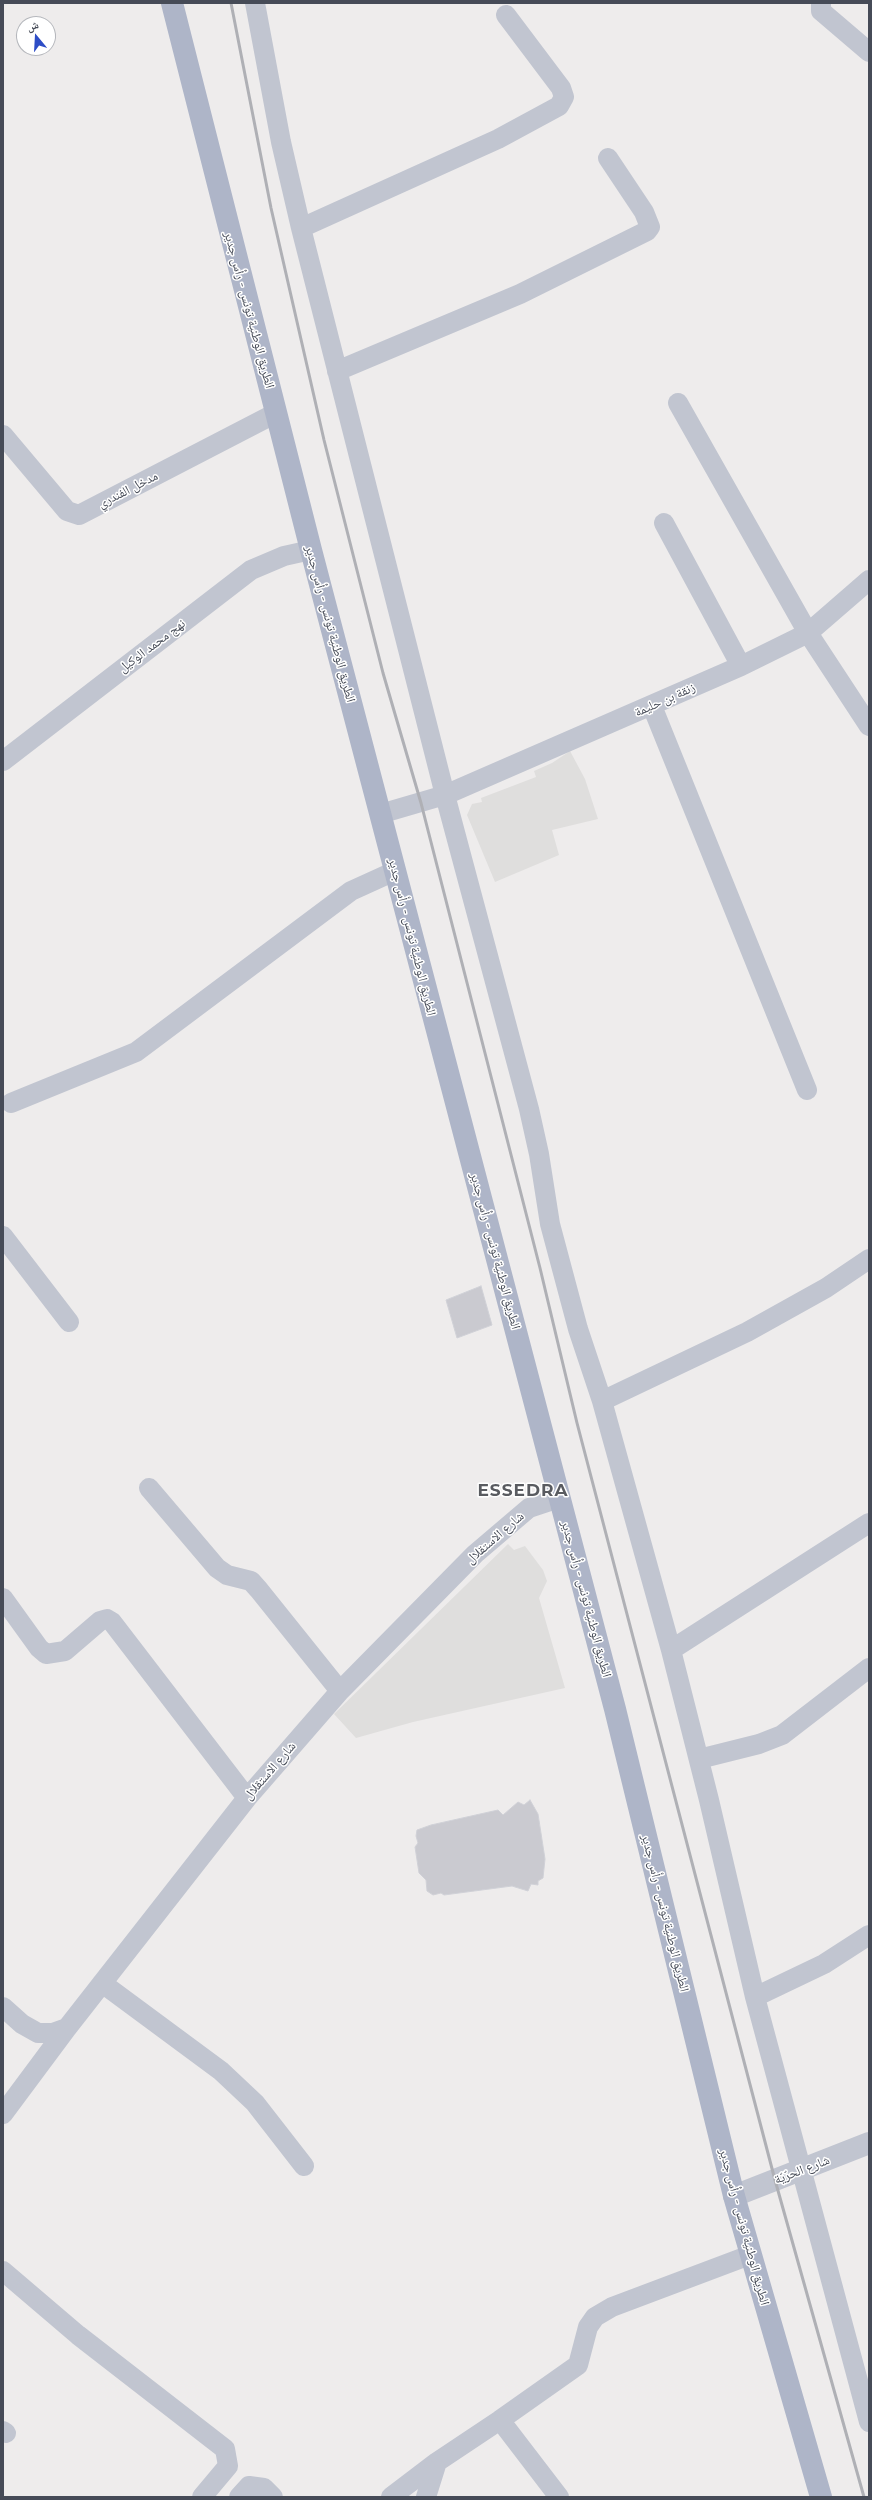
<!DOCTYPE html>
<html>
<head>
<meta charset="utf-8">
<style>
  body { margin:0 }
  #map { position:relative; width:872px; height:2500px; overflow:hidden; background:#eeecec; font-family:Montserrat,"Noto Naskh Arabic",sans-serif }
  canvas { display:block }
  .frame { position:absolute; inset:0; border:4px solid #464b57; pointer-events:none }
  .north { position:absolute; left:16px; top:16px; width:40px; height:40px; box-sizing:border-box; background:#fff; border:1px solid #b5b7bc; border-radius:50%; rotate:342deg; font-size:11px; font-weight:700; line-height:16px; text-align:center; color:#464b57 }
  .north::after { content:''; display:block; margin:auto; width:14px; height:18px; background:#2e4dc6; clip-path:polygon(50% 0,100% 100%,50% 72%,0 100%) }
</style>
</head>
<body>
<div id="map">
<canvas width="872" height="2500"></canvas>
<div class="frame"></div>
<div class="north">ش</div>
</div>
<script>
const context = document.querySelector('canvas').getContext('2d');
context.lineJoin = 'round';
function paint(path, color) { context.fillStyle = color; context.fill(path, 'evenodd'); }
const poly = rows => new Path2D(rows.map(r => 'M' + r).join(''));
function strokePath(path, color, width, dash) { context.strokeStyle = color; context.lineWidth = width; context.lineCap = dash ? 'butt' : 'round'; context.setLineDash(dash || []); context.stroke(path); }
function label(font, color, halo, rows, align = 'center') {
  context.font = font + ' Montserrat,"Noto Naskh Arabic",sans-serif'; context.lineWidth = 3; context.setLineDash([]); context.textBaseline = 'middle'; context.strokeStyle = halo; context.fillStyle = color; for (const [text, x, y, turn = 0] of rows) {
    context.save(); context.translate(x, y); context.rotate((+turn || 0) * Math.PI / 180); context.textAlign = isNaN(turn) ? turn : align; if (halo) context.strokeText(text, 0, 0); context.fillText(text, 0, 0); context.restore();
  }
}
paint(poly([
  [570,751,585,779,598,819,552,830,559,855,495,882,467,815,472,804,482,802,481,798,536,777,534,771,552,763],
  [508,1544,514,1550,525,1546,543,1570,547,1581,539,1598,565,1688,413,1722,356,1738,334,1714]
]), '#dfdedd');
const building = poly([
  [481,1286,492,1325,457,1338,446,1300,481,1286],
  [530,1800,538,1814,545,1859,543,1878,538,1881,538,1885,531,1884,528,1891,512,1886,444,1895,441,1893,433,1895,427,1891,426,1880,419,1873,415,1847,418,1843,416,1836,417,1830,431,1825,498,1810,503,1815,518,1802,524,1805,530,1800]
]);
paint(building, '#cacad0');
strokePath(building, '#d0d1d7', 1);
strokePath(poly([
  [255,3,281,142,301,228,445,795,529,1109,539,1154,550,1224,578,1329,602,1401,671,1650,709,1800,755,1997,869,2422],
  [821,3,821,11,869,52],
  [301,228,498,139,559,106,564,97,561,88,506,15],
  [337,371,520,294,647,231,650,227,644,212,608,158],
  [678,403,808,633,869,726],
  [3,435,67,511,79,515,276,413],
  [664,523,741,666],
  [652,706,807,1090],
  [3,761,251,570,284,556,311,550],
  [380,814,445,795,741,666,808,633,869,580],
  [11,1103,136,1052,351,891,395,871],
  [3,1236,69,1322],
  [602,1401,747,1332,826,1288,869,1259],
  [149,1488,217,1568,227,1575,251,1581,259,1590,340,1691],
  [3,1598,39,1648,46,1654,65,1651,100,1621,107,1619,112,1622,247,1798],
  [671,1650,869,1523],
  [699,1759,759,1744,782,1735,869,1668],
  [102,1983,221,2071,255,2103,304,2166],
  [755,1997,824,1964,869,1935],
  [3,2007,22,2024,38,2033,53,2033,67,2028,247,1798,340,1691,475,1554,529,1508,559,1498],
  [3,2114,67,2028],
  [3,2271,78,2335,225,2449,228,2466,202,2497],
  [500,2420,578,2365,588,2327,595,2317,612,2307,750,2255],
  [3,2431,6,2433],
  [239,2497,249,2486,264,2488,273,2497],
  [391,2497,437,2462,500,2420,559,2497],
  [426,2497,437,2462]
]), '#c1c5d0', 20);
strokePath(poly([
  [734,2196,869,2143]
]), '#c1c5d0', 22);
strokePath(poly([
  [172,3,311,550,615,1709,734,2196,821,2497]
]), '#aeb5c8', 22);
strokePath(poly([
  [231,3,271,208,324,440,383,673,421,803,540,1268,577,1423,775,2180,864,2497]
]), '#afb0b5', 3);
label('13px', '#464b57', '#fff', [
  ["الطريق الوطنية تونس - رأس جدير",249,310,75],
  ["مدخل الفندري",128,490,-27],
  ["الطريق الوطنية تونس - رأس جدير",330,624,75],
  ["نهج محمد الوكيل",152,646,-37],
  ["زنقة بن حليمة",665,700,-24],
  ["الطريق الوطنية تونس - رأس جدير",412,937,76],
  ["الطريق الوطنية تونس - رأس جدير",495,1251,75],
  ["شارع الاستقلال",495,1538,-41],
  ["الطريق الوطنية تونس - رأس جدير",586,1599,75],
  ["شارع الاستقلال",270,1771,-49],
  ["الطريق الوطنية تونس - رأس جدير",665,1913,76],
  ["شارع الحرّيّة",802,2170,-21],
  ["الطريق الوطنية تونس - رأس جدير",744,2227,75]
]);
context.letterSpacing = '1px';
label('bold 17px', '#595b60', '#fff', [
  ["ESSEDRA",523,1491]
]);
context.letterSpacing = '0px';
</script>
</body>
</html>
